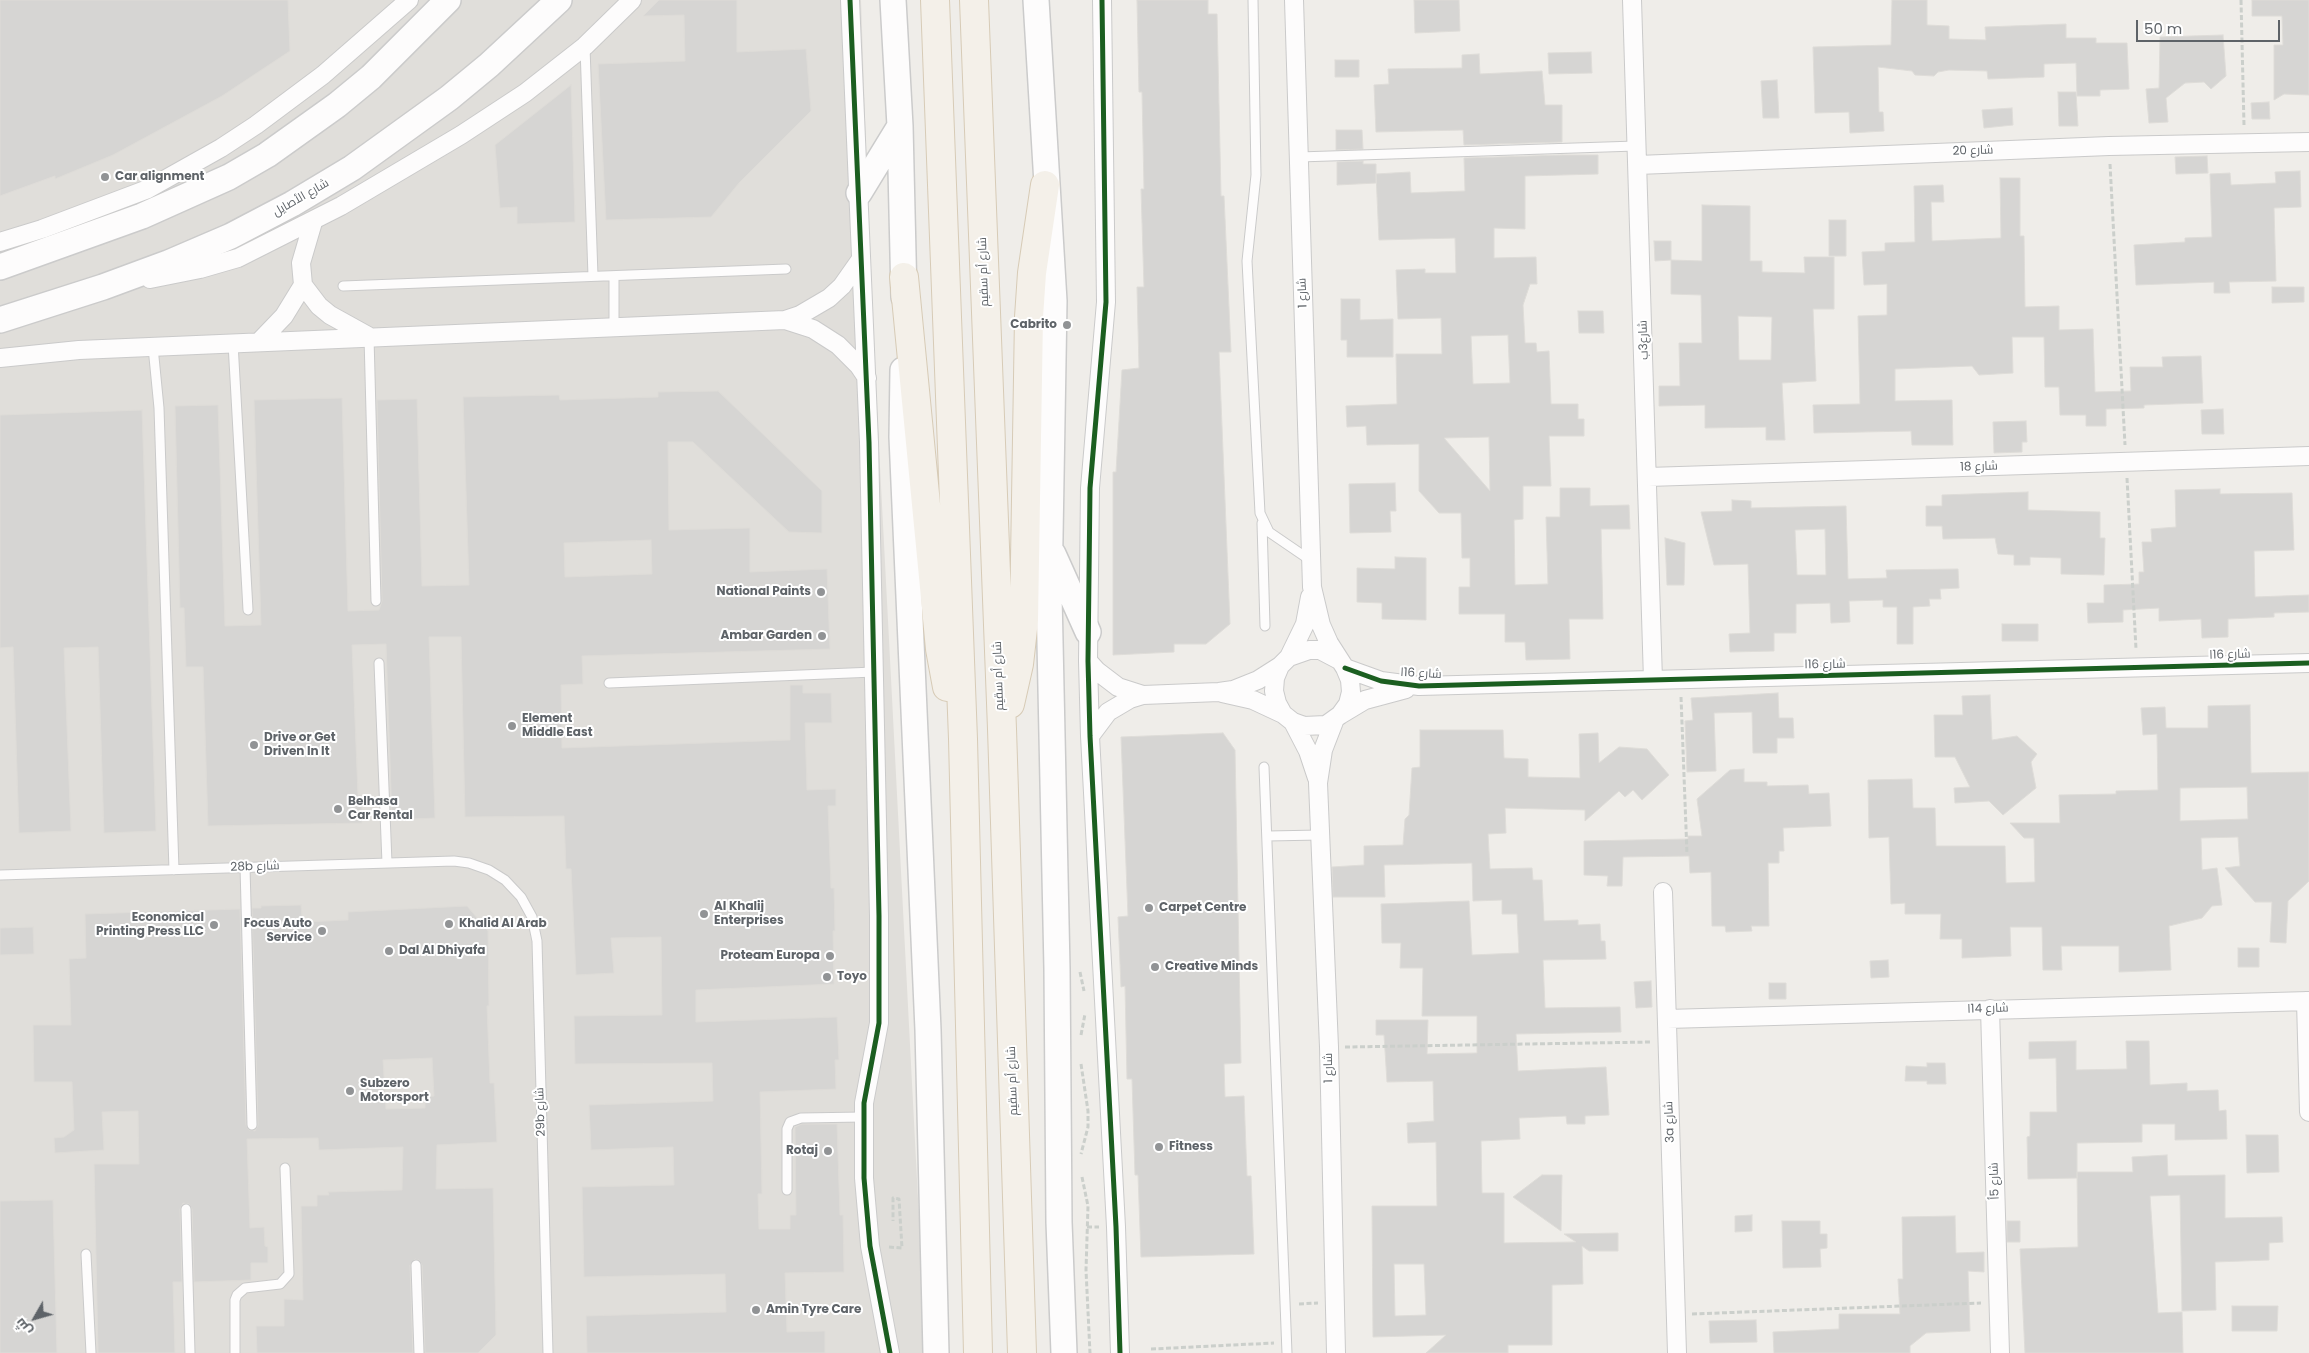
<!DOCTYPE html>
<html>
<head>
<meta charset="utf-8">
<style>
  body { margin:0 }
  #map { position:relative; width:2309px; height:1353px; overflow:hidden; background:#efede9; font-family:Poppins,Cairo,sans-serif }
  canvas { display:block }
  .north { position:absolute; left:10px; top:1293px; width:50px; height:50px; -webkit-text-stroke:4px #fff; paint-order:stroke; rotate:232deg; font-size:14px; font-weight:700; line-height:20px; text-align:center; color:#5e6368 }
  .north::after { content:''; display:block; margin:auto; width:18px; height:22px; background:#5e6368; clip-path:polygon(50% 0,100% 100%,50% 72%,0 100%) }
  .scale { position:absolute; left:2136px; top:20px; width:144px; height:22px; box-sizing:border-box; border:2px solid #5e6368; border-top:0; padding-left:6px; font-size:15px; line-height:18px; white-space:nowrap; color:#5e6368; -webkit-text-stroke:4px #fff; paint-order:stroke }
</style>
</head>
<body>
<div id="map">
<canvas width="2309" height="1353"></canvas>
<div class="north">ش</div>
<div class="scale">50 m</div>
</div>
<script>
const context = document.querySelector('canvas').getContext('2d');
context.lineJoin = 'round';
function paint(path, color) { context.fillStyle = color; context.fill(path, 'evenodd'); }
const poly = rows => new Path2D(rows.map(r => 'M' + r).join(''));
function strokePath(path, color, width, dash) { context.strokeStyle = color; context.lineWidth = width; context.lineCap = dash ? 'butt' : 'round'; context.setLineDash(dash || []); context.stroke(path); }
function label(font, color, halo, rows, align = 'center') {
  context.font = font + ' Poppins,Cairo,sans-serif'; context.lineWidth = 4; context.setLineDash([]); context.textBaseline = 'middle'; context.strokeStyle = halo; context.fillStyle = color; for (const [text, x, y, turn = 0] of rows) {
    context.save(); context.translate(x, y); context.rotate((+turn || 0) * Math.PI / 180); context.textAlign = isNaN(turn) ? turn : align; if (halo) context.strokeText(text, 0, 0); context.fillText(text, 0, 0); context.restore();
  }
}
paint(poly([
  [0,0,861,0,871,293,926,1353,0,1353]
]), '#e0deda');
const building = poly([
  [0,0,288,0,290,51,222,96,113,155,55,179,55,176,0,196,0,0],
  [659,0,737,0,737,52,806,49,811,111,739,183,711,217,606,220,598,64,685,61,684,15,643,16,659,0],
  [1137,0,1208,0,1208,14,1217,14,1221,196,1224,196,1231,352,1219,352,1230,624,1206,644,1174,644,1174,652,1113,655,1113,472,1116,472,1122,370,1139,368,1137,287,1144,287,1141,189,1144,189,1142,92,1139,92,1137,0],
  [1414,0,1459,0,1460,31,1415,33,1414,0],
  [1892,0,1927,0,1927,25,1949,26,1949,39,1986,40,1985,27,2066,24,2066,38,2096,38,2096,43,2127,43,2129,89,2100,90,2100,96,2077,96,2076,63,2044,64,2044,77,1988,79,1987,71,1949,70,1938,72,1934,76,1915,75,1912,71,1878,67,1879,112,1883,112,1884,131,1850,133,1849,112,1815,113,1813,47,1891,45,1892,0],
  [2252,0,2309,0,2309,95,2284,94,2274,100,2274,45,2283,45,2282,16,2252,16,2252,0],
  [2223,35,2226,76,2211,89,2204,82,2185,83,2166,98,2168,122,2149,123,2146,89,2159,88,2160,37,2223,35],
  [1591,52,1592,73,1549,74,1548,53,1591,52],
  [1479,54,1480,74,1542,71,1545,105,1562,105,1562,142,1464,145,1463,130,1376,132,1374,85,1389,84,1388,69,1462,68,1462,55,1479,54],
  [1335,60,1359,60,1359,77,1335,77,1335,60],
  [1777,80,1779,118,1763,118,1761,81,1777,80],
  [571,85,575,222,517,224,517,207,500,208,495,145,571,85],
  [2058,92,2076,92,2078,126,2059,126,2058,92],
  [2269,102,2270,119,2252,119,2251,103,2269,102],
  [2012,108,2013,125,1984,128,1982,110,2012,108],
  [1336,130,1362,130,1363,149,1336,150,1336,130],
  [1562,155,1598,155,1598,174,1525,176,1525,229,1494,228,1494,258,1536,257,1537,284,1530,284,1523,305,1525,343,1536,343,1537,352,1549,351,1551,404,1578,404,1578,419,1584,419,1584,436,1549,436,1551,486,1523,486,1523,519,1514,520,1515,585,1548,584,1546,517,1560,517,1560,488,1590,488,1590,506,1629,505,1630,529,1601,529,1603,619,1569,619,1570,659,1526,660,1525,642,1505,642,1505,614,1459,614,1459,587,1470,587,1470,558,1462,558,1461,513,1439,513,1419,491,1419,444,1367,445,1366,426,1347,427,1346,406,1397,404,1396,354,1442,354,1441,318,1398,319,1396,270,1425,269,1425,273,1456,273,1455,238,1379,240,1376,174,1410,172,1411,193,1465,191,1464,158,1562,155],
  [1508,335,1510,383,1473,384,1471,336,1508,335],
  [1489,437,1490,491,1444,438,1489,437],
  [2207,156,2208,173,2176,174,2175,157,2207,156],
  [1363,161,1363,164,1376,164,1376,183,1337,185,1337,162,1363,161],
  [2300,171,2301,207,2274,208,2276,281,2229,282,2230,293,2214,293,2214,282,2136,285,2134,245,2185,242,2185,238,2212,237,2210,174,2230,173,2231,185,2276,183,2275,172,2300,171],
  [2000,178,2020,178,2020,236,2024,236,2025,307,2059,306,2059,330,2093,329,2095,392,2131,391,2130,367,2163,367,2162,357,2201,356,2203,403,2144,405,2144,408,2106,409,2106,426,2086,426,2086,415,2060,415,2059,387,2045,387,2044,337,2012,337,2013,373,1979,375,1972,366,1895,369,1895,401,1952,400,1953,445,1912,445,1911,431,1814,433,1813,405,1860,404,1858,316,1887,315,1887,284,1864,285,1862,252,1885,251,1885,243,1915,242,1914,186,1943,185,1944,202,1931,202,1932,241,2001,238,2000,178],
  [1702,205,1750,206,1750,261,1762,261,1762,272,1805,273,1804,257,1834,257,1834,309,1813,309,1816,381,1782,383,1785,440,1766,440,1766,427,1705,428,1705,405,1659,406,1659,386,1680,386,1679,343,1702,343,1701,295,1671,294,1671,260,1702,261,1702,205],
  [1738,316,1772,317,1771,360,1739,360,1738,316],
  [1829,220,1846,220,1846,256,1829,256,1829,220],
  [1654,241,1671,241,1671,260,1655,261,1654,241],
  [2272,287,2304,287,2304,302,2272,303,2272,287],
  [1341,299,1360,299,1360,320,1393,319,1393,357,1347,357,1347,340,1341,340,1341,299],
  [1578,311,1603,311,1604,333,1579,333,1578,311],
  [718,391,822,491,822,533,789,532,693,442,668,442,669,530,750,528,750,572,827,569,830,649,582,656,583,684,561,685,562,748,790,740,790,685,803,685,803,693,831,693,832,723,805,723,807,790,836,789,836,806,828,806,831,888,834,888,835,931,833,931,834,984,696,990,696,1022,837,1017,839,1060,835,1060,836,1089,760,1092,762,1194,758,1194,759,1229,790,1229,790,1215,796,1215,795,1127,802,1124,837,1124,840,1215,843,1215,844,1272,785,1273,787,1332,825,1331,825,1353,587,1353,586,1316,726,1312,725,1274,584,1277,582,1187,674,1185,673,1147,591,1150,589,1105,713,1101,712,1063,575,1064,574,1016,662,1015,661,937,611,938,614,973,576,975,571,869,566,869,564,816,465,817,461,637,429,637,435,818,392,820,386,644,352,645,358,795,362,795,362,823,208,826,203,667,186,667,184,608,180,608,175,406,218,405,225,626,261,625,254,400,342,398,348,611,379,610,382,601,377,400,417,399,422,586,469,585,463,397,559,395,560,400,658,397,658,392,718,391],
  [651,540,652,574,565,577,564,543,651,540],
  [2223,409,2224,434,2202,434,2201,410,2223,409],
  [142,410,156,831,104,833,98,647,64,648,71,831,19,833,13,647,0,648,0,415,142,410],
  [2026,421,2027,442,2022,442,2022,452,1994,453,1993,422,2026,421],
  [1395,483,1396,511,1390,511,1391,532,1350,533,1349,484,1395,483],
  [2220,489,2220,494,2292,493,2294,550,2254,551,2255,597,2309,595,2309,612,2274,613,2274,617,2228,619,2228,637,2202,638,2201,619,2159,621,2159,608,2123,610,2123,622,2088,623,2087,603,2104,603,2104,585,2139,584,2139,572,2144,572,2142,542,2152,542,2151,529,2176,527,2175,490,2220,489],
  [2028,492,2028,510,2100,512,2100,538,2105,538,2104,575,2061,574,2061,558,2030,557,2030,565,2014,565,2014,555,1998,554,1995,538,1943,539,1942,526,1926,526,1926,506,1942,506,1942,495,2028,492],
  [1732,500,1751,501,1751,508,1846,506,1848,579,1887,578,1886,570,1958,569,1959,588,1940,589,1941,599,1929,599,1930,606,1913,607,1913,644,1897,644,1897,607,1883,607,1883,600,1849,601,1850,622,1831,623,1830,603,1796,604,1796,633,1774,633,1774,651,1730,652,1729,634,1750,633,1748,564,1714,565,1701,512,1732,511,1732,500],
  [1825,529,1826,575,1797,575,1795,530,1825,529],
  [1665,538,1685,543,1684,585,1667,585,1665,538],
  [1395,557,1426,558,1426,620,1382,619,1382,603,1357,602,1357,568,1395,569,1395,557],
  [2002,624,2038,624,2038,641,2002,641,2002,624],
  [1778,693,1779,718,1793,718,1794,738,1777,738,1777,753,1753,753,1752,712,1714,713,1716,771,1687,772,1685,721,1693,720,1691,698,1778,693],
  [1990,695,1992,740,2017,736,2037,754,2031,762,2036,788,2003,815,1989,801,1955,803,1954,788,1970,787,1955,757,1935,757,1934,715,1963,715,1962,696,1990,695],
  [2250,705,2251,773,2309,772,2309,881,2288,901,2286,943,2270,942,2272,902,2255,902,2225,868,2240,866,2238,837,2201,838,2202,870,2217,868,2222,905,2212,906,2202,918,2169,926,2171,970,2119,972,2119,946,2061,946,2062,970,2043,970,2042,927,2010,927,2011,956,1962,958,1962,939,1940,939,1941,914,1905,914,1905,903,1891,904,1889,837,1869,838,1868,780,1912,779,1913,808,1935,808,1936,846,2005,846,2006,883,2035,882,2034,838,2024,838,2010,823,2060,823,2059,795,2116,794,2116,791,2158,790,2157,734,2143,735,2141,708,2165,707,2166,728,2208,728,2208,706,2250,705],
  [2247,787,2248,819,2180,821,2180,788,2247,787],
  [1420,730,1503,730,1504,758,1528,759,1528,777,1580,778,1579,734,1598,733,1599,763,1619,747,1647,749,1669,775,1642,800,1633,790,1625,797,1619,791,1585,821,1585,810,1505,808,1506,833,1488,834,1490,869,1532,868,1533,880,1542,880,1544,921,1578,920,1578,925,1600,924,1601,941,1605,941,1606,959,1543,960,1545,1008,1620,1007,1621,1032,1516,1034,1518,1071,1606,1067,1609,1115,1585,1116,1585,1124,1567,1124,1566,1116,1519,1118,1520,1139,1481,1141,1482,1193,1504,1193,1504,1243,1576,1242,1564,1234,1618,1233,1618,1251,1589,1251,1582,1246,1583,1284,1552,1285,1552,1345,1508,1345,1508,1353,1426,1353,1446,1335,1373,1337,1372,1206,1437,1206,1436,1142,1408,1143,1407,1123,1434,1121,1433,1081,1387,1082,1384,1035,1376,1035,1376,1020,1428,1020,1427,1054,1477,1053,1477,1016,1422,1016,1423,968,1400,968,1401,943,1382,943,1381,904,1469,901,1472,955,1519,953,1517,914,1502,914,1502,900,1473,901,1472,863,1384,865,1385,897,1333,897,1332,867,1364,865,1364,846,1403,845,1405,819,1409,815,1412,768,1420,767,1420,730],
  [1394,1264,1424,1264,1426,1315,1395,1316,1394,1264],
  [1223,733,1235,750,1241,1063,1224,1064,1225,1097,1244,1096,1247,1176,1251,1176,1254,1254,1141,1257,1138,1175,1135,1175,1132,1079,1127,1079,1125,986,1121,987,1118,917,1128,916,1121,737,1223,733],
  [1744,769,1744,782,1767,782,1767,786,1808,785,1809,794,1829,793,1831,826,1783,828,1784,851,1779,851,1779,863,1768,863,1769,926,1751,926,1752,931,1726,932,1725,926,1712,926,1711,872,1690,873,1689,856,1623,857,1622,886,1607,886,1608,876,1584,875,1584,841,1688,839,1688,836,1702,836,1697,799,1730,770,1744,769],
  [301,905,302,917,304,917,304,922,348,920,348,912,467,906,488,931,489,1006,487,1006,490,1083,494,1083,497,1142,437,1145,436,1189,493,1188,496,1335,478,1353,425,1353,422,1265,419,1260,415,1259,410,1265,413,1353,257,1353,256,1326,284,1326,284,1299,303,1300,301,1206,317,1206,317,1195,329,1195,328,1192,402,1190,403,1147,319,1150,318,1138,247,1139,250,1228,264,1227,265,1246,268,1247,268,1263,251,1263,251,1280,194,1282,192,1209,189,1204,183,1203,180,1209,182,1282,173,1282,175,1353,98,1353,94,1164,139,1164,138,1111,102,1112,104,1150,55,1153,54,1138,64,1137,74,1130,72,1082,34,1082,33,1025,71,1025,69,959,86,958,85,914,240,909,246,1125,249,1130,255,1131,258,1125,252,908,261,908,261,906,301,905],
  [432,1058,434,1096,425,1097,425,1108,386,1109,383,1060,432,1058],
  [33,927,34,954,0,955,0,928,33,927],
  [2238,948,2259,948,2259,967,2238,967,2238,948],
  [1888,960,1889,977,1871,978,1870,961,1888,960],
  [1651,981,1652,1007,1636,1008,1634,982,1651,981],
  [1769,983,1786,983,1786,999,1769,999,1769,983],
  [2076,1041,2076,1070,2127,1069,2126,1041,2149,1041,2150,1085,2187,1083,2187,1091,2218,1090,2219,1111,2226,1110,2227,1139,2175,1140,2175,1124,2142,1124,2142,1142,2077,1143,2077,1178,2028,1179,2027,1137,2030,1136,2030,1112,2057,1112,2056,1058,2029,1059,2029,1042,2076,1041],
  [1927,1063,1945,1063,1946,1084,1927,1084,1927,1081,1905,1081,1906,1066,1927,1067,1927,1063],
  [2246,1135,2278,1135,2279,1172,2247,1173,2246,1135],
  [2167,1155,2168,1176,2225,1175,2225,1218,2282,1217,2283,1242,2269,1243,2269,1260,2215,1262,2216,1310,2182,1311,2180,1195,2150,1196,2158,1313,2182,1312,2183,1353,2025,1353,2020,1249,2078,1247,2077,1172,2133,1172,2132,1157,2167,1155],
  [1542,1175,1562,1175,1561,1231,1513,1197,1542,1175],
  [53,1200,57,1353,0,1353,0,1201,53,1200],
  [1752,1215,1752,1231,1735,1232,1735,1216,1752,1215],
  [1955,1216,1956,1253,1984,1252,1984,1272,1968,1271,1970,1331,1926,1333,1910,1346,1910,1353,1774,1353,1773,1332,1839,1329,1839,1314,1900,1314,1898,1279,1903,1279,1902,1217,1955,1216],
  [1782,1221,1820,1221,1820,1234,1827,1234,1827,1248,1820,1249,1821,1267,1783,1268,1782,1221],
  [2007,1221,2020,1221,2020,1242,2007,1242,2007,1221],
  [2232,1306,2278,1306,2277,1331,2232,1331,2232,1306],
  [1756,1320,1757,1342,1710,1343,1709,1321,1756,1320]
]);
paint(building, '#d6d5d3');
strokePath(building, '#dedcd8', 1);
const lane = poly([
  [1253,0,1256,175,1247,261,1260,513,1269,532,1310,560],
  [585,47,593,276],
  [1299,157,1636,146],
  [614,276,614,326],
  [343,286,786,269],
  [369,337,376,601],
  [233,343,248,610],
  [153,347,159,408,174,870],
  [1262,523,1265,626],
  [379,663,387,863],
  [609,683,874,672],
  [1264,767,1287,1353],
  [1268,836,1320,835],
  [245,867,252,1125],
  [0,875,454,861,469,863,489,870,505,880,521,897,532,917,537,941,548,1353],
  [787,1190,787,1129,790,1122,801,1118,863,1117],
  [186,1209,190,1353],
  [86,1254,91,1353],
  [416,1265,419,1353],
  [235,1353,235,1300,237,1295,245,1288,280,1284,289,1274,285,1168]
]);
const street = poly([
  [850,0,869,442,879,916,879,1023,864,1103,864,1178,870,1246,890,1353],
  [1102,0,1106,302,1090,488,1088,661,1090,736,1116,1227,1120,1353],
  [1294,0,1312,587,1321,625,1329,643,1345,668,1350,680,1351,692,1348,704,1340,715,1326,725,1304,726,1293,722,1283,714,1277,703,1274,691,1275,678,1280,666,1289,657,1309,650,1320,650,1339,660],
  [1632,0,1653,680],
  [1638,165,2109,146,2309,142],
  [313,222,301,263,303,285,319,306,330,315,368,336],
  [0,242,42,229,148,189,221,148,256,125,323,75,409,0],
  [150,279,200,269,238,258,341,206,461,135,525,93,585,46,632,0],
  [785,320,800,315,829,298,842,286,861,259],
  [259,342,284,316,303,285],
  [0,358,79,350,785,320,813,329,838,345,859,366,867,378],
  [1648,477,2309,456],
  [1289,657,1305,624,1310,597],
  [1088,661,1097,671,1118,687,1143,695],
  [1345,668,1381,681,1419,686,2309,663],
  [1222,693,1253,700,1283,714],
  [1340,715,1365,700,1406,689],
  [1335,719,1323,750,1318,783,1329,1047,1336,1353],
  [1293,722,1308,751,1317,778],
  [1090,736,1108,712,1130,699,1143,695,1219,692,1233,690,1258,680,1280,666],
  [1663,892,1677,1353],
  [2306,1001,2309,1112],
  [1990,1009,2000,1353],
  [1667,1019,2309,1001]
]);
const secondary = poly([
  [893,0,900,126,904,297],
  [1036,0,1054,301,1049,595,1057,969,1059,1222,1064,1353],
  [859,193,900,126],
  [0,267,142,216,229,177,267,155,337,105,371,77,448,0],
  [0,320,103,287,168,263,231,236,292,204,352,168,449,98,489,65,559,0],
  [903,370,902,437,928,1030,936,1353],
  [1053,554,1088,632]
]);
const primary = poly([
  [935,0,963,739,978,1353],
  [974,0,1002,729,1022,1353],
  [904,277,940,649,947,687],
  [1010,704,1019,664,1024,620,1029,317,1032,273,1045,185]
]);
strokePath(lane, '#cacaca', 11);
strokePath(street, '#cacaca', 20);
strokePath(secondary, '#cbcbcb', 28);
strokePath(primary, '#d7cbb6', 30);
strokePath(poly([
  [2241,0,2244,125],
  [2110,164,2125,445],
  [2127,478,2136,649],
  [1681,697,1687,854],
  [1080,972,1084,991],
  [1081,1035,1085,1014],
  [1345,1047,1652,1042],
  [1081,1064,1088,1111,1088,1127,1081,1154],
  [1082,1177,1088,1206,1086,1270,1090,1353],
  [1087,1227,1099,1227],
  [889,1247,902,1248,899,1199,893,1198,893,1221],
  [1299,1304,1318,1303],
  [1692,1314,1981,1303],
  [1151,1349,1274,1343]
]), '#cbcfcb', 3, [5, 2.5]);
strokePath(lane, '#fdfcfc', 9);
strokePath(street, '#fdfcfc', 18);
strokePath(secondary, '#fdfcfc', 25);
strokePath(primary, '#f4f0e9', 28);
strokePath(poly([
  [850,0,869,442,879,916,879,1023,864,1103,864,1178,870,1246,890,1353],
  [1102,0,1106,302,1090,488,1088,661,1090,736,1116,1227,1120,1353],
  [1345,668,1381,681,1419,686,2309,663]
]), '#1b5e20', 5);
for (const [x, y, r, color] of [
  [105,177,5,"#919395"],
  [1067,325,5,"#919395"],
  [821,592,5,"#919395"],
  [822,636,5,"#919395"],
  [512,726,5,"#919395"],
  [254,745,5,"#919395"],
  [338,809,5,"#919395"],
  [1149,908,5,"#919395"],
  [704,914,5,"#919395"],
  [449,924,5,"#919395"],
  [214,925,5,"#919395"],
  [322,931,5,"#919395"],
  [389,951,5,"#919395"],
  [830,956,5,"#919395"],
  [1155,967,5,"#919395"],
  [827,977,5,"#919395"],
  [350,1091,5,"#919395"],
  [1159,1147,5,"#919395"],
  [828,1151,5,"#919395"],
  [756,1310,5,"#919395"]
]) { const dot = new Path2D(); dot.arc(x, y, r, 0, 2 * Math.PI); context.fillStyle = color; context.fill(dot); strokePath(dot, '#fff', 2); }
label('12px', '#5e6368', '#fff', [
  ["شارع 20",1973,151,-2],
  ["شارع الأصايل",301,198,-30],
  ["شارع أم سقيم",984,272,-92],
  ["شارع 1",1303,293,-92],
  ["شارع3ب",1644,340,-92],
  ["شارع 18",1979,467,-2],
  ["شارع 16ا",2230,655,-2],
  ["شارع 16ا",1825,665,-1],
  ["شارع 16ا",1421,674,3],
  ["شارع أم سقيم",999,676,-92],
  ["28b شارع",255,867,-2],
  ["شارع 14ا",1988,1009,-2],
  ["شارع 1",1329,1068,-91],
  ["شارع أم سقيم",1013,1081,-92],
  ["29b شارع",541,1112,-92],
  ["3a شارع",1670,1122,-92],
  ["شارع 5أ",1995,1181,-92]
]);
label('bold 12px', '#5e6368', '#fff', [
  ["Car alignment",115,177],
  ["Cabrito",1057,325,"right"],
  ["National Paints",811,592,"right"],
  ["Ambar Garden",812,636,"right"],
  ["Element",522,719],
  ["Middle East",522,733],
  ["Drive or Get",264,738],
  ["Driven In It",264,752],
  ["Belhasa",348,802],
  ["Car Rental",348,816],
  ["Al Khalij",714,907],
  ["Enterprises",714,921],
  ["Carpet Centre",1159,908],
  ["Economical",204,918,"right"],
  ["Printing Press LLC",204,932,"right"],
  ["Focus Auto",312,924,"right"],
  ["Service",312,938,"right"],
  ["Khalid Al Arab",459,924],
  ["Dal Al Dhiyafa",399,951],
  ["Proteam Europa",820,956,"right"],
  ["Creative Minds",1165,967],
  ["Toyo",837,977],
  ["Subzero",360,1084],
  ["Motorsport",360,1098],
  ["Fitness",1169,1147],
  ["Rotaj",818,1151,"right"],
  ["Amin Tyre Care",766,1310]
], 'left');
</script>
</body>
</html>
